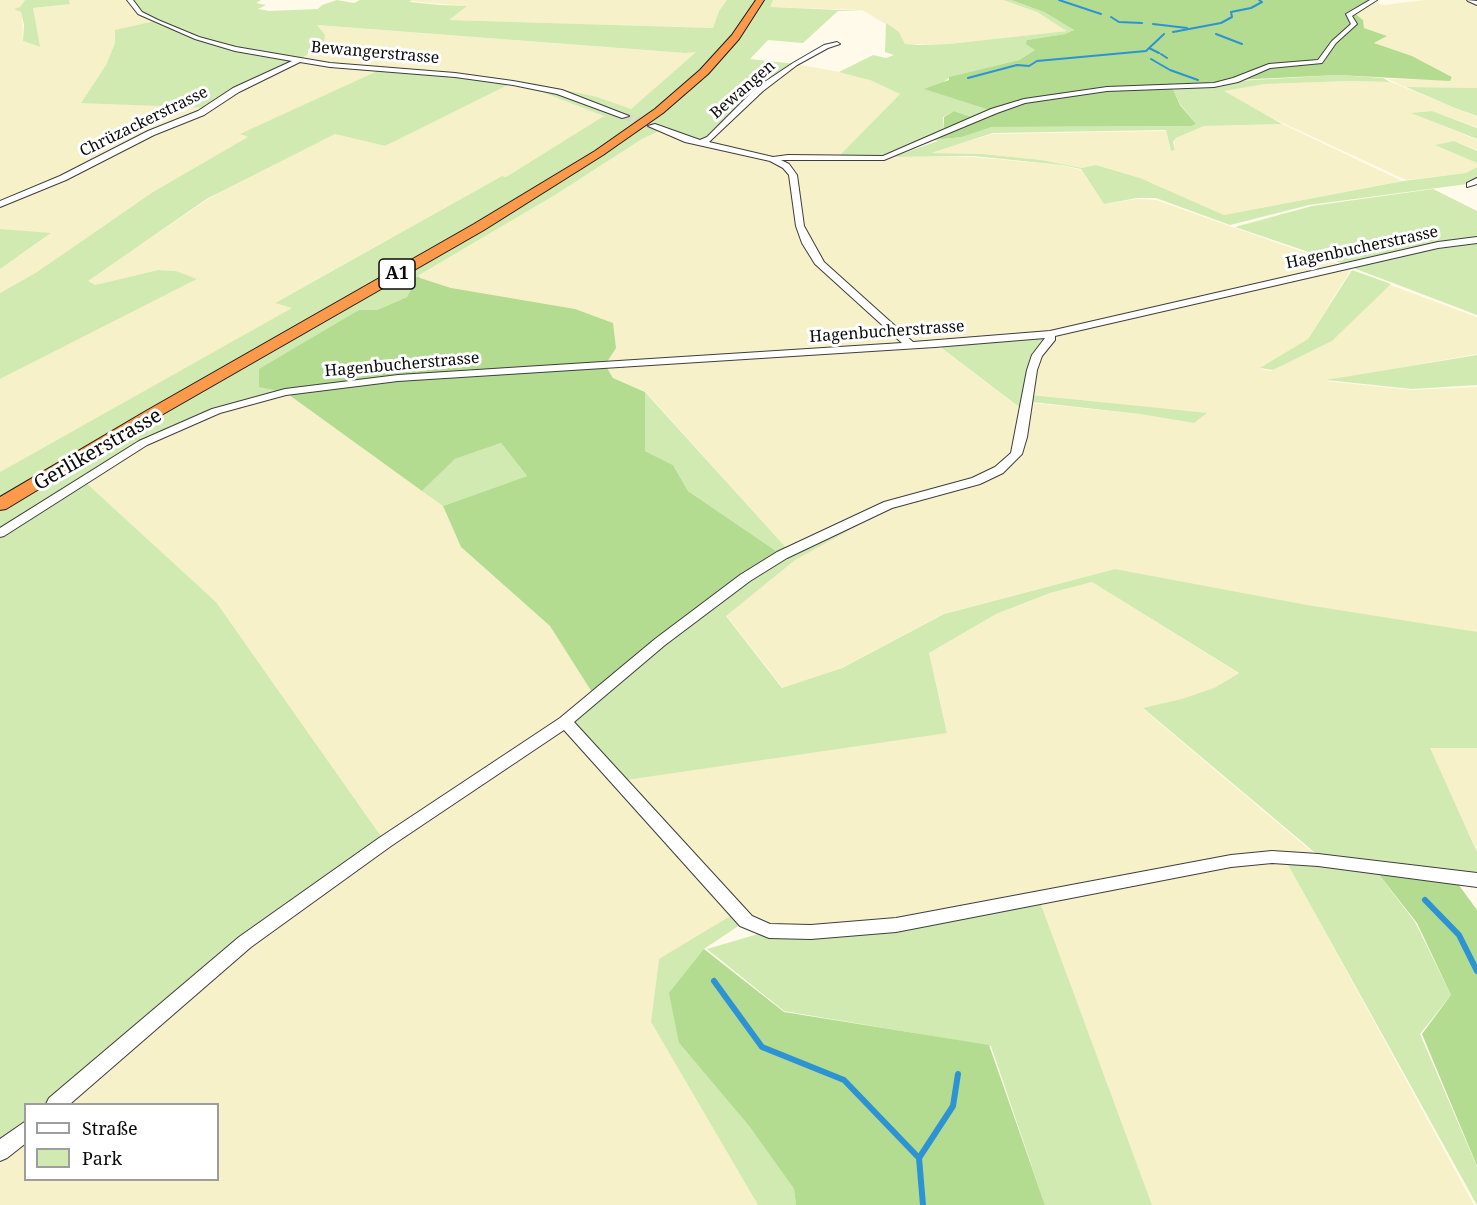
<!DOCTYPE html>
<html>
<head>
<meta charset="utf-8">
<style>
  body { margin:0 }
  #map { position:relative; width:1477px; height:1205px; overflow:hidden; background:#fffae9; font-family:"Noto Serif",serif }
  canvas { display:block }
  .legend { position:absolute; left:24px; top:1103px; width:195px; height:78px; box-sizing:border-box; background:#fff; border:2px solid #9d9d9d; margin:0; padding:8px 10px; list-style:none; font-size:18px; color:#0b0b0b }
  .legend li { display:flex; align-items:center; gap:12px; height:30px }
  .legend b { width:30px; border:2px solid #9d9d9d }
</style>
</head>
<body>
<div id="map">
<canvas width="1477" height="1205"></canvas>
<ul class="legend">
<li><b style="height:8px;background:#fff"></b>Straße</li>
<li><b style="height:16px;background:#d0eab1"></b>Park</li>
</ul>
</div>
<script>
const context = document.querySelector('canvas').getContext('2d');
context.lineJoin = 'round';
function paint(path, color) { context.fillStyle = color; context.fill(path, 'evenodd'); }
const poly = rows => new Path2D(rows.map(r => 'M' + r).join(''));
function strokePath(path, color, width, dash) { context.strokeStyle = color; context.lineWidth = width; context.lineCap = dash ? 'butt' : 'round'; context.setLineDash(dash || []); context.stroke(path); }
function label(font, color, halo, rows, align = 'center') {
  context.font = font + ' "Noto Serif",serif'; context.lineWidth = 6; context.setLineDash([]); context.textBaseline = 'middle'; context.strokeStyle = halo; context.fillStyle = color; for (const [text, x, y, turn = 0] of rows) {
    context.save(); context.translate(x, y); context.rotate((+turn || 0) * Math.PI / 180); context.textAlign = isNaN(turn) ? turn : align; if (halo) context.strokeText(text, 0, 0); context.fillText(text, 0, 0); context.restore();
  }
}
paint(poly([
  [0,0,25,0,20,7,15,9,21,12,22,17,23,41,39,47,33,8,69,4,69,0,130,0,156,21,115,43,106,65,81,103,316,25,684,53,697,51,631,109,560,89,490,79,241,135,249,137,153,192,37,272,0,293,0,269,50,234,0,229],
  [411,0,727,0,719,11,713,28,448,20,466,6,409,1],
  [773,0,1003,0,1037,12,1068,31,949,44,905,44,899,32,862,10,769,7],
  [1425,0,1469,0,1477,3,1477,88,1405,87,1388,79,1450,80,1453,77,1412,56,1374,43,1387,36,1364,28,1363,20,1354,12,1374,3,1384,5],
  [795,64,851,74,870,80,900,94,838,157,973,157,1060,165,1081,170,1104,204,1137,199,1156,200,1351,269,1308,339,1260,369,1271,371,1332,341,1390,285,1477,317,1477,354,1325,381,1411,390,1477,387,1477,633,1306,605,1115,569,943,614,841,668,783,688,726,615,794,560,891,507,978,484,1004,472,1021,457,1032,403,1140,414,1194,423,1205,414,1028,394,1049,334,936,344,1025,412,1016,454,999,470,914,497,790,552,646,392,613,378,605,365,451,288,419,278,418,276,555,195,642,139,760,89],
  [1347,81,1391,82,1477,117,1477,127,1432,111,1412,113,1477,140,1477,150,1454,141,1436,145,1477,163,1477,167,1466,173,1406,180,1257,111,1223,91,1264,84],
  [510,84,542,92,605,116,506,177,502,176,276,302,293,308,0,472,0,379,197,279,176,271,158,270,95,285,87,281,223,189,335,134,385,146],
  [1282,124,1402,181,1224,215,1140,178,1096,165,1083,168,1041,160,984,154,929,153,993,134,1166,131,1171,151,1175,150,1174,142,1176,138,1204,126],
  [285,392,443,506,461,547,550,626,595,697,947,732,929,653,996,614,1050,593,1092,582,1238,673,1214,688,1184,699,1143,709,1318,857,1231,861,811,932,746,921,659,959,651,1022,758,1205,0,1205,0,1151,25,1130,26,1180,218,1180,218,1104,56,1104,245,942,385,842,216,602,82,479,179,426],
  [1429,748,1477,748,1477,851],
  [1287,862,1474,1205,1152,1205,1040,902,1232,864]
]), '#f6f1c8');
paint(poly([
  [25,0,69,0,70,4,33,8,40,47,23,41,24,25,21,12,14,9,20,7],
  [130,0,261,0,256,3,266,5,258,9,269,11,318,9,322,5,337,0,354,3,360,0,411,0,410,2,440,5,467,6,449,20,713,28,719,11,727,0,773,0,770,7,863,11,838,11,803,43,768,40,750,59,795,64,701,143,662,130,642,139,555,195,404,284,413,288,407,297,377,310,358,310,285,392,179,426,83,480,216,602,385,842,245,942,56,1104,26,1104,25,1130,0,1151,0,472,292,308,275,303,502,176,506,177,604,116,542,92,510,84,385,146,335,134,208,198,88,281,95,285,158,270,176,271,197,279,0,379,0,293,37,272,153,192,248,137,240,134,382,69,455,75,529,85,533,83,597,97,631,109,696,52,685,53,317,25,325,35,323,45,298,60,236,90,210,108,81,103,106,65,115,43,115,30,155,21,140,13],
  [1003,0,1011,0,1044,12,1074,30,1065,34,1027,40,1035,50,1019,60,950,77,932,91,992,110,976,118,954,111,943,117,944,130,884,158,837,158,900,94,870,80,839,72,873,55,886,58,894,55,885,52,886,23,899,32,905,44,919,45,949,44,1067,31,1037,12],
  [1338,75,1383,78,1390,82,1348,81,1265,84,1224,91,1282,124,1204,126,1176,138,1173,142,1175,150,1171,151,1166,130,993,133,931,153,983,154,1041,160,1082,168,1096,165,1140,178,1224,215,1403,181,1466,173,1477,167,1477,178,1467,184,1309,205,1230,225,1156,198,1137,198,1104,204,1081,169,1062,165,974,156,893,157,938,141,934,140,938,138,944,139,962,137,992,127,1192,126,1196,124,1180,104,1172,87,1237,81],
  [1406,87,1477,88,1477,116,1455,108],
  [1432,111,1477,128,1477,139,1411,113],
  [1454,141,1477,151,1477,163,1435,145],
  [1433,189,1477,211,1477,239,1344,264,1235,227,1312,206],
  [0,229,51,233,0,269],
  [1477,243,1477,315,1351,267,1442,248],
  [1352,270,1391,284,1332,341,1273,370,1260,368,1308,339],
  [1040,338,1046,340,1023,410,939,346],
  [1477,355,1477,385,1412,389,1326,380],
  [645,392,790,552,782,555,688,491,673,465,645,451],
  [1032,395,1207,413,1194,423,1140,414,1032,402],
  [501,443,527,476,443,506,422,491,455,459],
  [877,515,795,560,726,616,782,688,842,668,944,614,1115,569,1307,605,1477,632,1477,748,1430,748,1477,852,1477,876,1319,856,1143,708,1182,699,1214,688,1239,673,1092,582,1050,593,996,614,929,653,947,733,619,781,565,722,708,606,787,557],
  [1286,861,1376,871,1415,922,1451,995,1420,1034,1477,1167,1477,1205],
  [1040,902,1152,1205,1045,1205,991,1046,784,1011,707,949,765,932,809,938],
  [737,912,746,921,704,949,679,1043,749,1126,794,1189,796,1205,758,1205,651,1022,659,959]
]), '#d0eab1');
paint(poly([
  [1011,0,1374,0,1352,11,1363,20,1364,28,1387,36,1374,43,1412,56,1452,77,1450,81,1338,75,1235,80,1214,85,1172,87,1180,105,1196,124,1192,126,992,127,962,137,943,139,938,138,950,132,944,130,944,117,954,111,978,119,993,111,924,89,949,80,949,77,1019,60,1035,50,1026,44,1027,40,1065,34,1074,30,1044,12],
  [418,276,420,278,451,288,575,309,613,323,616,348,605,365,613,378,645,392,645,451,673,465,688,491,782,555,595,697,550,626,461,547,443,506,527,476,501,443,455,459,422,491,285,392,259,387,259,369,359,310,377,310,407,297,412,288,403,285],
  [1373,867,1453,877,1477,910,1477,1166,1422,1034,1451,995,1417,923],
  [704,949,784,1012,989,1045,1045,1205,796,1205,794,1189,749,1126,679,1043,669,993]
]), '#b3dc90');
strokePath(poly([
  [1059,0,1101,14],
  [1111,17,1119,22,1142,23],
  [1153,24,1187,28],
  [1173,32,1221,23,1232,17,1231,12,1251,8,1262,2,1259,0],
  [1216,34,1242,44],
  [1149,48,1159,53],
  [1161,54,1167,58],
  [1151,59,1170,70,1198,80],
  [968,78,1017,65,1029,66,1037,61,1146,51,1164,34]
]), '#2e93d3', 2);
strokePath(poly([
  [1425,900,1459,935,1477,971],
  [714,981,762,1047,844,1080,919,1158,923,1205],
  [919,1158,953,1106,958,1074]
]), '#2e93d3', 6);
strokePath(poly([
  [625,116,652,126]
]), '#dad6c8', 7, [7, 4]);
const minor = poly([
  [127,0,133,0,142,12,158,20,199,37,236,47,330,63,455,73,513,81,562,90,629,116,622,118,557,94,513,85,455,77,330,67,300,62,239,92,204,115,154,135,66,180,0,207,0,201,60,176,148,131,198,111,233,88,292,61,235,51,195,39,138,14,127,0],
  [1370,0,1377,0,1352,16,1357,24,1336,43,1322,63,1270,68,1238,82,1214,87,1107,91,1025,103,997,113,884,160,781,160,789,164,797,175,804,226,824,262,913,342,1050,331,1438,242,1477,237,1477,243,1438,248,1055,336,1055,340,1042,356,1037,370,1027,437,1022,454,1003,473,980,484,892,508,787,558,750,581,665,645,574,722,752,916,770,924,811,925,896,918,1231,855,1272,851,1318,854,1477,873,1477,887,1318,866,1272,863,1231,867,896,932,811,939,769,938,740,926,564,730,391,846,251,947,70,1104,46,1104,49,1098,239,937,379,838,560,718,655,639,740,575,777,552,884,502,972,478,995,467,1011,453,1027,370,1032,355,1045,338,935,347,398,381,286,395,220,413,147,445,4,536,0,537,0,528,139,441,212,409,285,389,398,375,902,343,815,264,802,243,796,226,789,175,783,168,770,161,685,142,648,126,655,124,700,140,707,137,757,87,793,63,824,45,837,42,840,44,828,48,797,65,763,91,709,142,773,157,788,155,883,156,991,109,1024,99,1107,87,1214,83,1233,78,1269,64,1318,60,1332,41,1351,24,1346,14,1370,0],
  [1467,0,1477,1,1477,5,1468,1,1467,0],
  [1477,178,1477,184,1467,187,1467,183,1477,178],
  [26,1121,26,1143,7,1158,0,1161,0,1139,26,1121]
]);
const highway = poly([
  [756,0,764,0,739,39,708,74,663,113,603,155,484,230,158,417,6,509,0,510,0,497,146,411,474,224,595,151,655,109,700,70,732,35,756,0]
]);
strokePath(minor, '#3e3e3e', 2);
strokePath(highway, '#1c1c1c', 2);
paint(minor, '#fff');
paint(highway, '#fc994a');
label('16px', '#0b0b0b', '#fff', [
  ["Bewangerstrasse",375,53,5],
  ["Bewangen",743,90,-41],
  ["Chrüzackerstrasse",144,122,-26],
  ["Hagenbucherstrasse",1362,248,-12],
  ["Hagenbucherstrasse",887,332,-4],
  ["Hagenbucherstrasse",402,365,-5]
]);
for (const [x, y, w] of [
  [397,274,36]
]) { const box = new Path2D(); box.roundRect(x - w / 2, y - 15, w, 30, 4.5); context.fillStyle = '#fff'; context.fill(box); strokePath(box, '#0b0b0b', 1.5); }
label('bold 18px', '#0b0b0b', null, [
  ["A1",397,274]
]);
label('20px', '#0b0b0b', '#fff', [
  ["Gerlikerstrasse",98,450,-30]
]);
</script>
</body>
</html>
